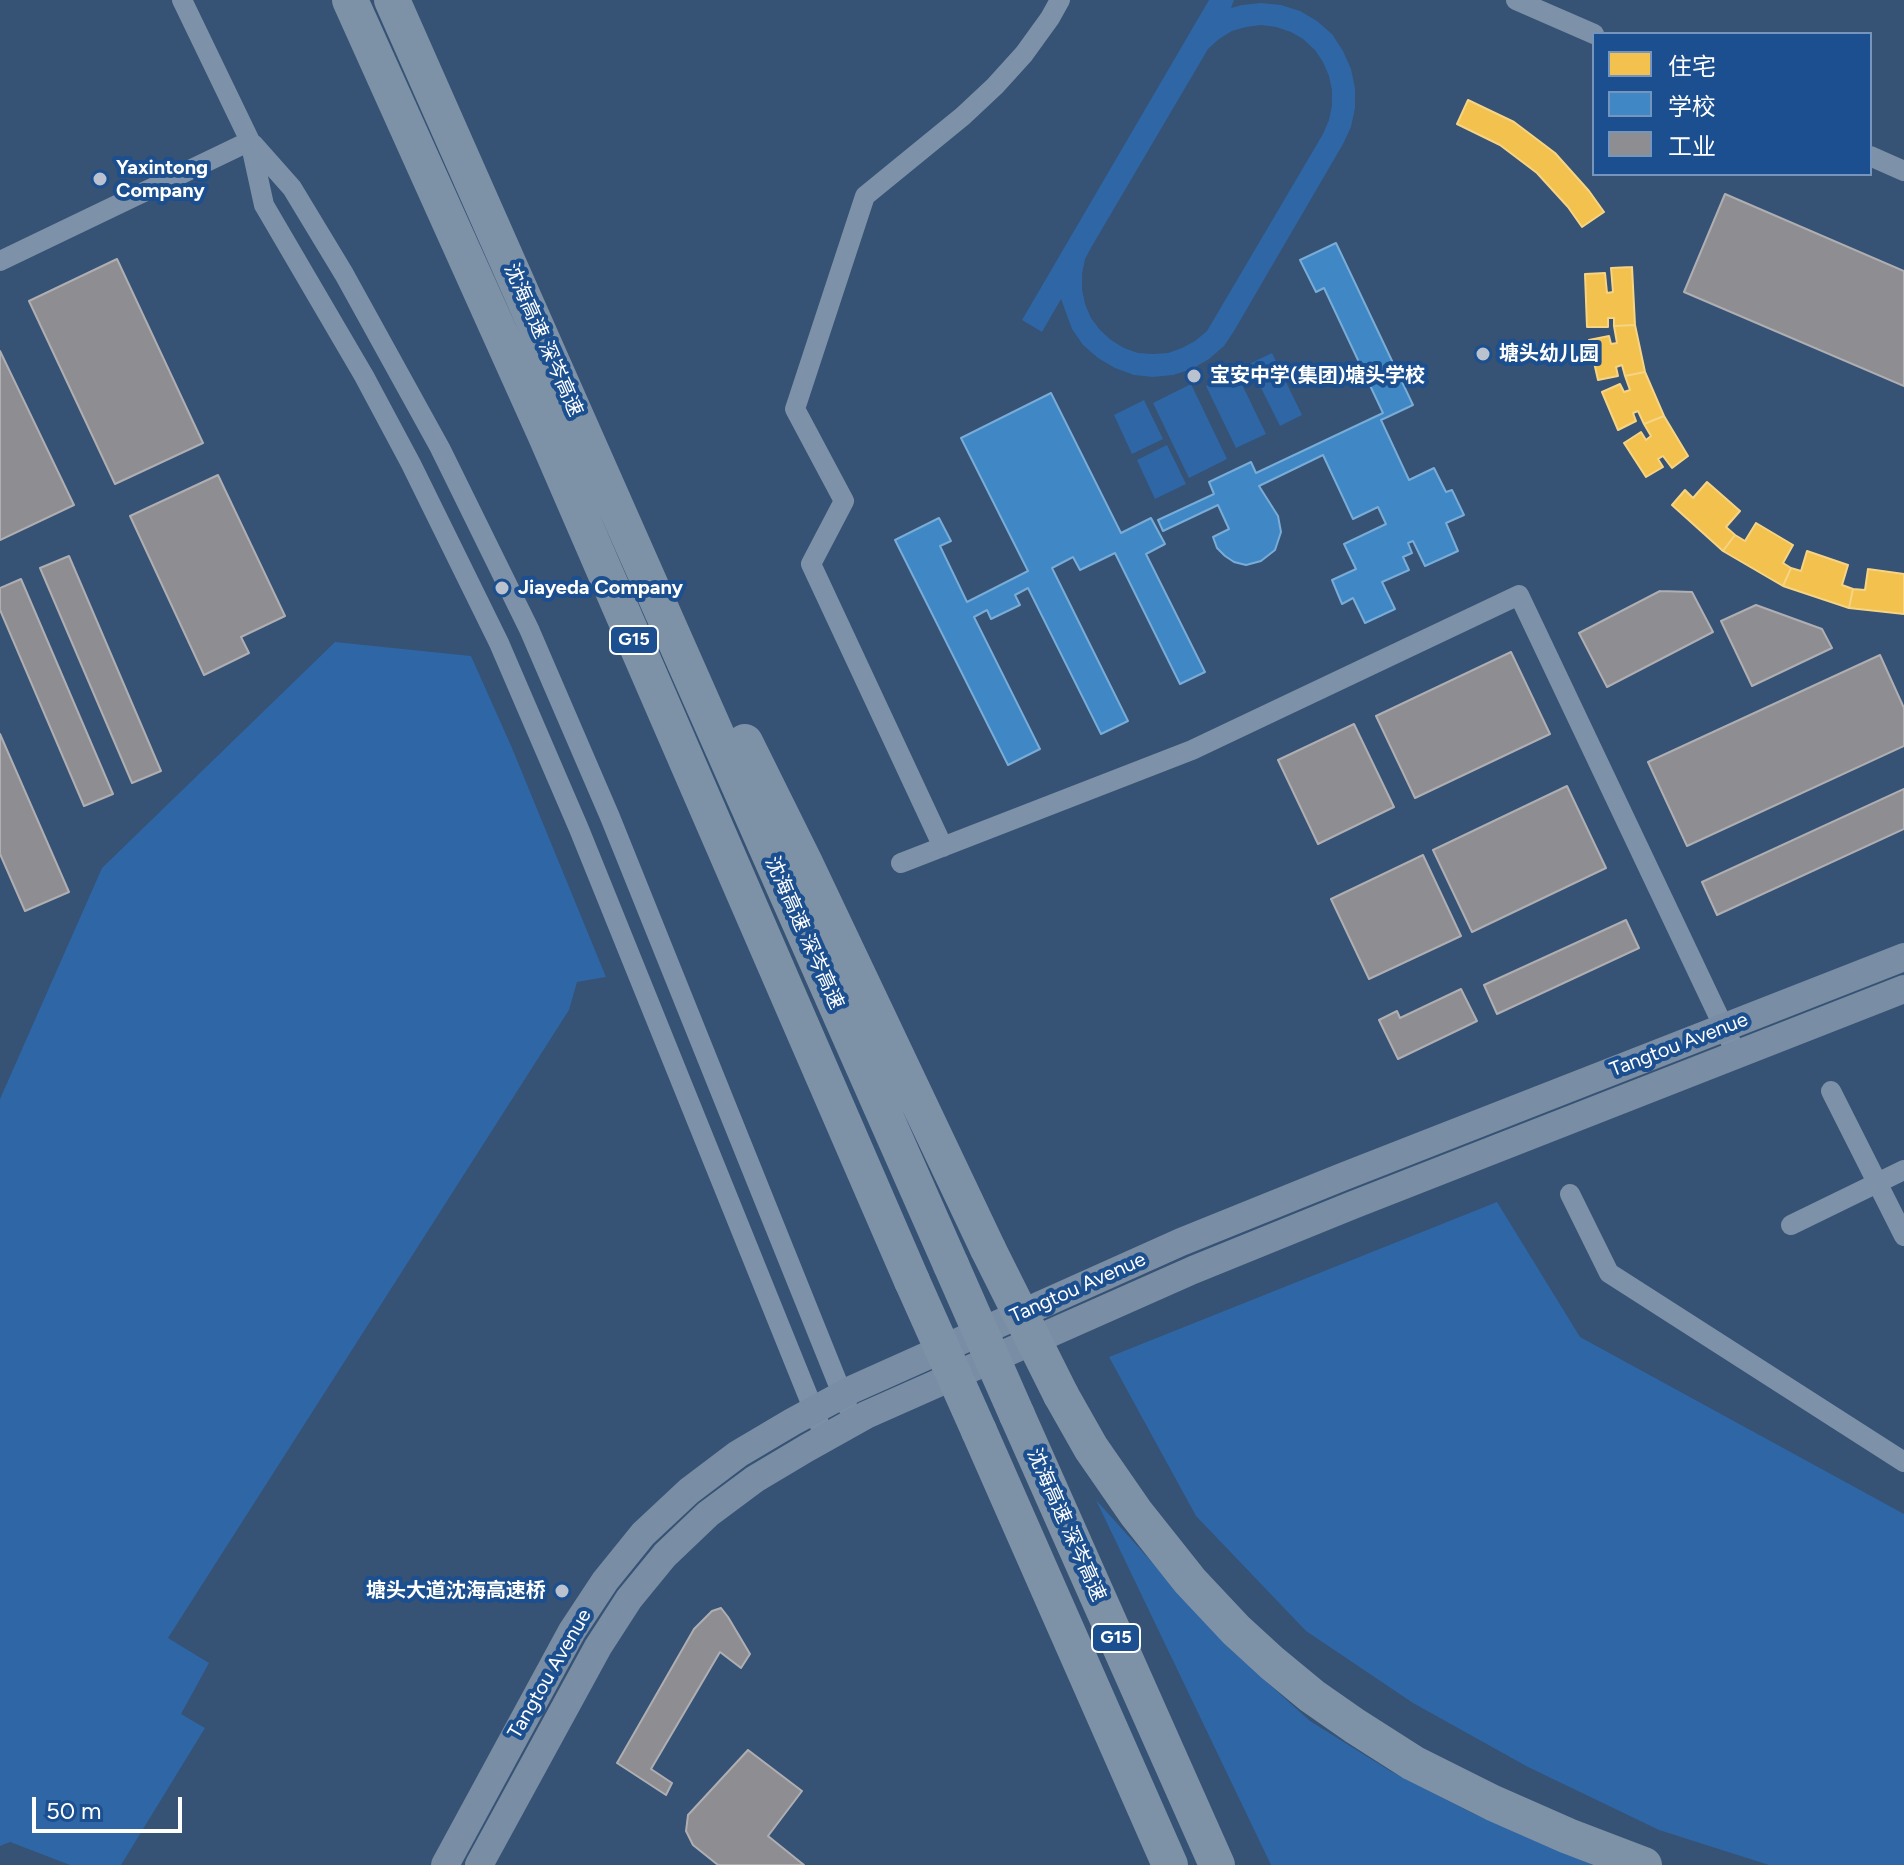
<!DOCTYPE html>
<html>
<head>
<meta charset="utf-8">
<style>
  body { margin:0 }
  #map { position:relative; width:1904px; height:1865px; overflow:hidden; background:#365274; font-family:Figtree,"Noto Sans SC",sans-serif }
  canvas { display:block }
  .legend { position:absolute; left:1592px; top:32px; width:280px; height:144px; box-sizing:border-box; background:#1b4f8f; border:2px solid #7695bc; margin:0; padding:10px 14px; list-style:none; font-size:24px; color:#fff }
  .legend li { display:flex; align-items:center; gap:16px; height:40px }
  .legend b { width:40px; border:2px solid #7695bc }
  .scale { position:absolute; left:32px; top:1797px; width:150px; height:36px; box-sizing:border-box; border:4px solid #fff; border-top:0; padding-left:10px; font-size:24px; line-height:28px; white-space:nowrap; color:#fff; -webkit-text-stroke:6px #1b4f8f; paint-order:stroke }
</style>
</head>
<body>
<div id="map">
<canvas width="1904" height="1865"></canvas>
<ul class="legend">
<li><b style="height:22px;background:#f2c14e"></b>住宅</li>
<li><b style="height:22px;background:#3f88c5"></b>学校</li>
<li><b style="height:22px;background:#8d8d92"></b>工业</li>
</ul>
<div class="scale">50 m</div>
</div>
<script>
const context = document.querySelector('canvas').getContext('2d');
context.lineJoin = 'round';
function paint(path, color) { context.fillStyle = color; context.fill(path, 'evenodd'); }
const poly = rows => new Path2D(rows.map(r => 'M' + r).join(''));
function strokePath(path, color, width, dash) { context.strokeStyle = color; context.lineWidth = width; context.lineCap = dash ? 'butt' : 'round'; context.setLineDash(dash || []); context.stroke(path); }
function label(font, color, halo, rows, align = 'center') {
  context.font = font + ' Figtree,"Noto Sans SC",sans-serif'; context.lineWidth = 8; context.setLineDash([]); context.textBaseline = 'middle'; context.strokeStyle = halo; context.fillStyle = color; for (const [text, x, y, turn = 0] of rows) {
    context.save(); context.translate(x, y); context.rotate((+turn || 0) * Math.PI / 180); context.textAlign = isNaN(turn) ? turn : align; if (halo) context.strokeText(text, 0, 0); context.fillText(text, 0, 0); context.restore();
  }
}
paint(poly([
  [1209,0,1234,0,1231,8,1242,5,1261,3,1281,5,1300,11,1317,21,1332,34,1343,51,1351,69,1355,88,1355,108,1351,127,1343,144,1234,331,1224,346,1209,359,1192,369,1173,375,1153,377,1134,375,1115,368,1098,358,1083,345,1072,329,1061,299,1042,332,1022,320],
  [1261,25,1276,27,1291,32,1303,39,1315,50,1323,62,1329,76,1332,90,1332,105,1329,120,1323,134,1207,331,1195,341,1182,348,1168,353,1153,354,1138,353,1124,348,1111,340,1100,330,1091,318,1085,304,1082,289,1082,274,1085,259,1092,246,1208,49,1219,39,1232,31,1246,27],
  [1272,353,1302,415,1280,426,1249,364],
  [1236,372,1266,434,1236,448,1206,386],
  [1191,384,1227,459,1189,478,1153,403],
  [1144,400,1163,439,1132,454,1114,415],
  [1167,445,1186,484,1155,499,1137,460],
  [335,642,471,656,512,748,606,977,577,982,569,1010,168,1638,209,1663,181,1714,205,1728,121,1865,70,1865,10,1842,0,1846,0,1099,102,868],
  [1497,1202,1580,1337,1904,1514,1904,1865,1769,1865,1659,1830,1528,1767,1413,1703,1306,1631,1196,1516,1109,1357],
  [1096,1500,1230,1649,1310,1721,1392,1772,1472,1813,1593,1865,1271,1865]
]), '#2f66a5');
const homes = poly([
  [1468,100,1514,122,1555,153,1589,191,1604,212,1582,227,1568,207,1537,173,1500,145,1457,124,1468,100],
  [1632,267,1635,325,1614,326,1614,318,1608,318,1608,327,1587,327,1585,274,1605,273,1607,293,1613,292,1611,268,1632,267],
  [1635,325,1645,372,1625,376,1622,365,1616,367,1618,376,1598,380,1589,340,1609,336,1611,344,1617,343,1614,326,1635,325],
  [1645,372,1664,416,1644,424,1638,411,1633,413,1636,421,1618,430,1602,392,1620,384,1624,392,1630,390,1625,376,1645,372],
  [1664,416,1688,456,1672,468,1663,456,1658,459,1663,467,1646,477,1624,443,1641,432,1646,440,1651,436,1644,424,1664,416],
  [1707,482,1740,511,1726,527,1735,535,1723,551,1672,505,1685,490,1693,498,1707,482],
  [1756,523,1793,545,1783,563,1791,568,1783,586,1723,551,1735,535,1745,541,1756,523],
  [1807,551,1848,565,1842,585,1853,589,1849,608,1783,586,1791,568,1801,571,1807,551],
  [1868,569,1904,574,1904,614,1849,608,1853,589,1865,590,1868,569]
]);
paint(homes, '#f2c14e');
strokePath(homes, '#f6d483', 2);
const schools = poly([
  [1336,243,1413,405,1381,420,1409,480,1434,468,1446,492,1452,490,1464,515,1446,523,1458,551,1425,566,1413,541,1408,543,1412,553,1403,557,1409,570,1382,582,1395,609,1365,623,1353,598,1342,604,1332,580,1356,569,1344,544,1386,524,1378,507,1353,519,1323,455,1259,486,1278,516,1281,532,1275,550,1261,561,1246,565,1234,562,1225,556,1217,548,1213,537,1229,529,1218,505,1163,531,1158,520,1214,494,1209,482,1251,462,1256,473,1383,413,1324,288,1316,292,1300,260,1336,243],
  [1051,393,1121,533,1151,518,1165,544,1146,554,1205,672,1180,684,1115,553,1080,570,1073,557,1052,568,1128,721,1101,734,1028,588,1015,595,1020,605,991,619,987,610,974,617,1040,749,1008,765,895,540,939,518,951,541,940,546,967,602,1028,571,961,438,1051,393]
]);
paint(schools, '#3f88c5');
strokePath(schools, '#79acd6', 2);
const industry = poly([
  [1725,194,1904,271,1904,386,1684,292,1725,194],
  [117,259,203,443,115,484,29,301,117,259],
  [0,351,74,505,0,540,0,351],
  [218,475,285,616,241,637,249,653,204,675,130,516,218,475],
  [69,556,161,771,132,783,40,568,69,556],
  [21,579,113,794,84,806,0,610,0,588,21,579],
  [1660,591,1692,592,1713,632,1607,687,1579,633,1660,591],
  [1756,605,1822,629,1832,648,1752,686,1721,621,1756,605],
  [1511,652,1550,734,1415,798,1376,716,1511,652],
  [1880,655,1904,708,1904,746,1687,846,1648,762,1880,655],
  [1354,724,1394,807,1318,844,1278,760,1354,724],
  [0,734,69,892,25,911,0,854,0,734],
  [1567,786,1606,868,1472,932,1433,850,1567,786],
  [1904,789,1904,829,1717,915,1702,882,1904,789],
  [1423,855,1461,936,1369,979,1331,899,1423,855],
  [1626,920,1639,948,1497,1014,1484,985,1626,920],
  [1461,989,1477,1021,1398,1059,1379,1020,1397,1011,1400,1018,1461,989],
  [721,1608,728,1617,750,1654,741,1668,720,1652,651,1769,672,1783,666,1795,617,1763,694,1629,712,1611,721,1608],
  [748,1750,802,1791,768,1836,804,1865,718,1865,693,1845,686,1831,688,1815,748,1750]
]);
paint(industry, '#8d8d92');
strokePath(industry, '#afafb3', 2);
strokePath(poly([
  [182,0,250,141,264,205,364,376,411,464,499,643,579,829,825,1438],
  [1516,0,1594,34],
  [253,144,292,188,344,274,440,448,529,629,610,817,847,1406],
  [1870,156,1904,171],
  [0,261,250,141],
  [943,847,811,564,844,501,795,409,865,196,963,116,995,86,1024,54,1050,18,1060,0],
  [901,863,1192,750,1519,595,1737,1055],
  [1831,1091,1904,1236],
  [1570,1194,1609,1273,1904,1462],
  [1791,1225,1904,1170]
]), '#7d92a8', 20);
strokePath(poly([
  [445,1865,572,1631,605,1581,643,1534,689,1491,738,1454,792,1422,853,1389,1181,1242,1342,1177,1904,957],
  [479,1865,598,1647,629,1599,665,1555,708,1514,755,1479,807,1448,866,1415,1193,1270,1353,1205,1904,989]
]), '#798da4', 28);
strokePath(poly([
  [350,0,546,436,912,1281],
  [392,0,951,1265],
  [745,742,805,863,988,1249],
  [1061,1395,1091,1448,1136,1513,1190,1581,1236,1630,1272,1663,1312,1696,1355,1726,1413,1763,1493,1803,1568,1836,1644,1865],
  [1017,1415,1217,1865],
  [979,1431,1170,1865]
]), '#7e92a7', 36);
strokePath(poly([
  [988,1249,1061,1395],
  [951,1265,1017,1415],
  [912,1281,979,1431]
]), '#7e92a7', 36);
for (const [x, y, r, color] of [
  [100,179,8,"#b9c2ce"],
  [1483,354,8,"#b9c2ce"],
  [1194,376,8,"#b9c2ce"],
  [502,588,8,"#b9c2ce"],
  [562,1591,8,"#b9c2ce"]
]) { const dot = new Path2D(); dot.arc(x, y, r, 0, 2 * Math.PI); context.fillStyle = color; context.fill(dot); strokePath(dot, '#1b4f8f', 3); }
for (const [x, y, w] of [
  [634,640,48],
  [1116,1638,48]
]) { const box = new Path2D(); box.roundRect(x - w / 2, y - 14, w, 28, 6); context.fillStyle = '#1b4f8f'; context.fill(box); strokePath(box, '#fff', 2); }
label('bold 18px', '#fff', null, [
  ["G15",634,640],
  ["G15",1116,1638]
]);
label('bold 20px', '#fff', '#1b4f8f', [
  ["Yaxintong",116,168],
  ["Company",116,191],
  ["塘头幼儿园",1499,354],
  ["宝安中学(集团)塘头学校",1210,376],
  ["Jiayeda Company",518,588],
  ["塘头大道沈海高速桥",546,1591,"right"]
], 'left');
label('20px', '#fff', '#1b4f8f', [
  ["沈海高速 深岑高速",543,340,66],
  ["沈海高速 深岑高速",804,933,66],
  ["Tangtou Avenue",1679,1045,-21],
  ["Tangtou Avenue",1078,1288,-24],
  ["沈海高速 深岑高速",1066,1525,66],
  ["Tangtou Avenue",550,1674,-60]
]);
</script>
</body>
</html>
